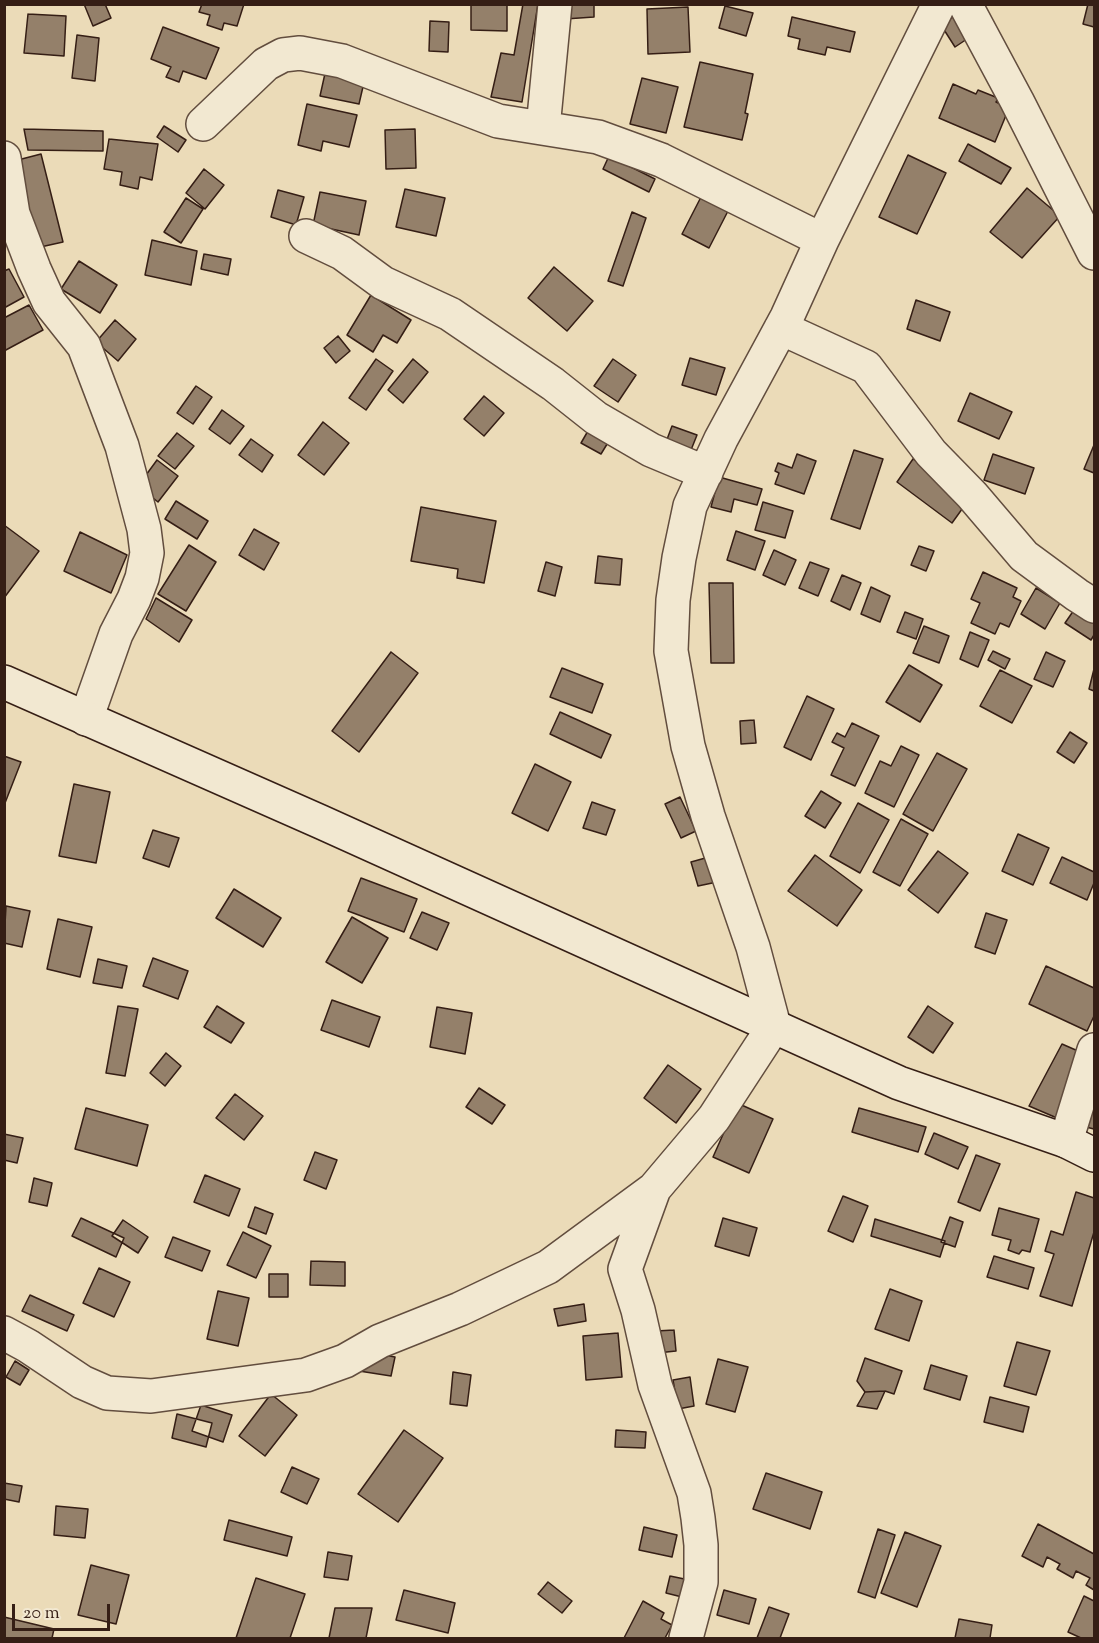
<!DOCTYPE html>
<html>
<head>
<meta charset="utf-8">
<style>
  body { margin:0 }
  #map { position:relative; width:1099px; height:1643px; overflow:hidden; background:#ebdbb8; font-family:"Sorts Mill Goudy",serif }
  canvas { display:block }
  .frame { position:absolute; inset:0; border:6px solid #351e15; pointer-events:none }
  .scale { position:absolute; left:12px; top:1604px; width:98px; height:27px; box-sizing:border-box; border:3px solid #351e15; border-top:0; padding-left:8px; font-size:18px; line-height:21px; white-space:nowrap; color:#351e15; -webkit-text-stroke:4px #f2e8d1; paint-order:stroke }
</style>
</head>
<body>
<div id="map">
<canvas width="1099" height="1643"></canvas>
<div class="frame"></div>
<div class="scale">20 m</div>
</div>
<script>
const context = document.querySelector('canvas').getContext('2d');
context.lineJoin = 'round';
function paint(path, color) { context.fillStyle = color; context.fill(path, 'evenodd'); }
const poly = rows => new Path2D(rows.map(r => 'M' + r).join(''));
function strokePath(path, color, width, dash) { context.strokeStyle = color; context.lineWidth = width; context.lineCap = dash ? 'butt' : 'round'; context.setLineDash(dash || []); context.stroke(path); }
const building = poly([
  [84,4,105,4,111,18,93,26,84,4],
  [202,4,244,4,237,26,224,23,222,30,207,25,210,15,199,12,202,4],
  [471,4,507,4,507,31,471,30,471,4],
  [523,4,538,4,522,102,491,97,501,53,514,55,523,4],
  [564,4,594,4,594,17,565,19,564,4],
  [1088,4,1094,4,1094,27,1083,24,1088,4],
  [725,6,753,13,746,36,719,28,725,6],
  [688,7,690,52,648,54,647,9,688,7],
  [959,13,973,35,955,47,941,25,959,13],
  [28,14,66,16,64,56,24,53,28,14],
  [792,17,855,32,850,52,827,47,825,55,798,49,800,39,788,36,792,17],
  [430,21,449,22,448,52,429,51,430,21],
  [163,27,219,48,206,79,183,71,179,82,166,77,171,67,151,59,163,27],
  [77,35,99,38,95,81,72,78,77,35],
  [700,62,753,74,745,113,748,114,742,140,684,127,700,62],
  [326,69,365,78,359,104,320,96,326,69],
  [642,78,678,87,666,133,630,124,642,78],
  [953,84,976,94,978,90,998,98,996,102,1009,108,995,142,939,118,953,84],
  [307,104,357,115,349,147,323,141,321,151,298,145,307,104],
  [164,126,186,140,178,152,157,137,164,126],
  [24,129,103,131,103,151,28,150,24,129],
  [415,129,416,168,386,169,385,130,415,129],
  [109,139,158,144,152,180,140,177,138,189,120,185,122,172,104,169,109,139],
  [968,144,1011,168,1001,184,959,161,968,144],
  [41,154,63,242,36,248,14,161,41,154],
  [908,155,946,173,917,234,879,217,908,155],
  [609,156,655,179,649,192,603,169,609,156],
  [204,169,224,185,205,209,186,193,204,169],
  [1027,188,1060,216,1022,258,990,232,1027,188],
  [405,189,445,198,436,236,396,227,405,189],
  [278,190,304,197,296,225,271,217,278,190],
  [320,192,366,201,359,235,313,225,320,192],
  [701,197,728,211,709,248,682,234,701,197],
  [186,198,203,209,181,243,164,232,186,198],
  [632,212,646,218,623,286,608,281,632,212],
  [152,240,197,251,191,285,145,275,152,240],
  [204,254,231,259,228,275,201,269,204,254],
  [79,261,117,285,100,313,61,289,79,261],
  [554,267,593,301,567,331,528,298,554,267],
  [9,269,24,297,4,308,4,271,9,269],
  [371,295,411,320,397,343,383,335,373,352,347,335,371,295],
  [916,300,950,312,940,341,907,329,916,300],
  [29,305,43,330,4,351,4,318,29,305],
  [115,320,136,339,118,361,96,342,115,320],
  [338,336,350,351,336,363,324,348,338,336],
  [690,358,725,368,716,395,682,385,690,358],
  [376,359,393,371,366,410,349,398,376,359],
  [413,359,428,372,403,403,388,390,413,359],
  [613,359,636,375,618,402,594,386,613,359],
  [196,386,212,397,193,424,177,413,196,386],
  [970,393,1012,412,999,439,958,421,970,393],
  [484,396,504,413,484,436,464,419,484,396],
  [222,410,244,426,230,444,209,429,222,410],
  [323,422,349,443,324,475,298,455,323,422],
  [592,424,612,436,601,454,581,443,592,424],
  [672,426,697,435,691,450,666,442,672,426],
  [177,433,194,446,175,469,158,456,177,433],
  [251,439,273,455,262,472,239,455,251,439],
  [1094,445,1094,473,1084,469,1094,445],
  [854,450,883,459,860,529,831,519,854,450],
  [797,454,816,461,804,494,775,484,779,473,775,471,778,463,792,468,797,454],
  [993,454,1034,468,1025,494,984,480,993,454],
  [913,459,970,498,952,523,897,482,913,459],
  [157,460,178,476,158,502,138,486,157,460],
  [719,477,762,489,757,505,734,499,731,512,711,507,719,477],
  [176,501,208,521,197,539,165,519,176,501],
  [763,502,793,511,785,538,755,530,763,502],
  [421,507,496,521,484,583,457,578,458,569,411,561,421,507],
  [4,525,39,551,4,598,4,525],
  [254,529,279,543,264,570,239,555,254,529],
  [736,531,765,541,755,570,727,560,736,531],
  [80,532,127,555,111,593,64,571,80,532],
  [189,545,216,562,186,611,158,594,189,545],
  [919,546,934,551,926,571,911,565,919,546],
  [774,550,796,560,785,585,763,575,774,550],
  [598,556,622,559,620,585,595,583,598,556],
  [546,562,562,567,555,596,538,591,546,562],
  [810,562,829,569,818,596,799,588,810,562],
  [983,572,1017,588,1013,597,1021,601,1009,627,1000,623,995,634,971,623,980,603,971,599,983,572],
  [842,575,861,583,850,610,831,601,842,575],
  [709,583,733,583,734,663,711,663,709,583],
  [871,587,890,596,880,622,861,614,871,587],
  [1036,588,1060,603,1045,629,1021,614,1036,588],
  [156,598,192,620,179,642,146,619,156,598],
  [1074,610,1094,624,1094,635,1091,640,1065,623,1074,610],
  [905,612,923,619,916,639,897,632,905,612],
  [924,626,949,636,939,663,913,653,924,626],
  [970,632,989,640,978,667,960,659,970,632],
  [993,651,1010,659,1005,669,988,660,993,651],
  [391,652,418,673,359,752,332,731,391,652],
  [1046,652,1065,661,1053,687,1034,679,1046,652],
  [909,665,942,685,920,722,886,702,909,665],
  [562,668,603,684,592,713,550,697,562,668],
  [1094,669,1094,691,1089,689,1094,669],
  [1000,670,1032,686,1012,723,980,706,1000,670],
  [807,696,834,709,811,760,784,747,807,696],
  [560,712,611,735,601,758,550,734,560,712],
  [754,720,756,743,741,744,740,721,754,720],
  [852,723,879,736,855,786,831,775,844,748,832,742,837,733,845,737,852,723],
  [1070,732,1087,743,1074,763,1057,752,1070,732],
  [901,746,919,755,894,807,865,793,880,761,891,766,901,746],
  [937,753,967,769,933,831,903,814,937,753],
  [4,756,21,762,5,803,4,803,4,756],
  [535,764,571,782,548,831,512,813,535,764],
  [74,784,110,792,96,863,59,856,74,784],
  [821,791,841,803,825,828,805,816,821,791],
  [680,797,696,831,681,838,665,804,680,797],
  [592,802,615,810,606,835,583,828,592,802],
  [858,803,889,820,860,873,830,856,858,803],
  [901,819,928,834,900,886,873,872,901,819],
  [153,830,179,838,169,867,143,858,153,830],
  [1018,834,1049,848,1033,885,1002,871,1018,834],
  [938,851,968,873,938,913,908,890,938,851],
  [815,855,862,890,837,926,788,891,815,855],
  [709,857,717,882,698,886,691,862,709,857],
  [1062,857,1094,872,1094,883,1087,900,1050,883,1062,857],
  [361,878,417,899,404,932,348,911,361,878],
  [234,889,281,918,263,947,216,918,234,889],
  [6,906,30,911,22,947,4,943,6,906],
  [422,912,449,923,437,950,410,938,422,912],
  [986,913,1007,920,995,954,975,947,986,913],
  [352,917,388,938,362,983,326,962,352,917],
  [58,919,92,927,80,977,47,969,58,919],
  [153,958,188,971,178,999,143,986,153,958],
  [98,959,127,966,122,988,93,983,98,959],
  [1046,966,1094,988,1094,1016,1087,1031,1029,1004,1046,966],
  [332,1000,380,1017,369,1047,321,1030,332,1000],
  [118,1006,138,1009,125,1076,106,1073,118,1006],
  [217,1006,244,1023,231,1043,204,1027,217,1006],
  [928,1006,953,1023,933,1053,908,1037,928,1006],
  [437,1007,472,1013,465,1054,430,1047,437,1007],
  [1062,1044,1094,1058,1057,1118,1029,1106,1062,1044],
  [166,1053,181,1066,165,1086,150,1073,166,1053],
  [668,1065,701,1089,676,1123,644,1098,668,1065],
  [1094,1067,1094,1129,1082,1126,1094,1067],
  [479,1088,505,1105,492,1124,466,1107,479,1088],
  [235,1094,263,1116,244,1140,216,1118,235,1094],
  [737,1103,773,1119,749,1173,713,1157,737,1103],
  [86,1108,148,1125,137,1166,75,1149,86,1108],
  [859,1108,926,1127,918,1152,852,1132,859,1108],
  [934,1133,968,1147,958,1169,925,1154,934,1133],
  [4,1134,23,1138,17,1163,4,1160,4,1134],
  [315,1152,337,1160,326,1189,304,1180,315,1152],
  [976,1155,1000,1164,980,1211,958,1202,976,1155],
  [205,1175,240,1189,229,1216,194,1202,205,1175],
  [34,1178,52,1183,47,1206,29,1202,34,1178],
  [1076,1192,1094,1198,1094,1232,1072,1306,1040,1296,1054,1254,1045,1251,1051,1231,1063,1235,1076,1192],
  [843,1196,868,1206,853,1242,828,1231,843,1196],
  [255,1207,273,1214,266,1234,248,1227,255,1207],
  [999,1208,1039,1219,1030,1252,1022,1250,1019,1254,1008,1250,1011,1240,992,1235,999,1208],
  [950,1217,963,1222,955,1247,941,1242,950,1217],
  [81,1218,124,1238,116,1257,72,1236,81,1218],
  [723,1218,757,1228,749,1256,715,1246,723,1218],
  [875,1219,945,1241,940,1257,871,1236,875,1219],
  [123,1220,148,1237,138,1253,112,1236,123,1220],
  [243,1232,271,1246,256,1278,227,1265,243,1232],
  [173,1237,210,1251,202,1271,165,1257,173,1237],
  [994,1256,1034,1268,1028,1289,987,1277,994,1256],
  [311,1261,345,1262,345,1286,310,1285,311,1261],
  [99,1268,130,1282,114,1317,83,1303,99,1268],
  [269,1274,288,1274,288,1297,269,1297,269,1274],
  [890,1289,922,1301,909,1341,875,1329,890,1289],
  [218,1291,249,1298,238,1346,207,1339,218,1291],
  [30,1295,74,1315,67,1331,22,1311,30,1295],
  [584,1304,586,1321,558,1326,554,1309,584,1304],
  [674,1330,676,1351,657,1353,656,1331,674,1330],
  [618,1333,622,1377,586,1380,583,1336,618,1333],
  [1017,1342,1050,1351,1036,1395,1004,1386,1017,1342],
  [363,1351,395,1357,391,1376,359,1371,363,1351],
  [865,1358,902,1371,894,1394,885,1391,865,1392,857,1381,865,1358],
  [718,1359,748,1367,735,1412,706,1404,718,1359],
  [15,1361,29,1370,20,1385,6,1377,15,1361],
  [931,1365,967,1376,960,1400,924,1389,931,1365],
  [453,1372,471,1375,467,1406,450,1404,453,1372],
  [690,1377,694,1406,678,1409,673,1380,690,1377],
  [885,1391,877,1409,857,1406,865,1392,885,1391],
  [271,1394,297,1415,265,1456,239,1436,271,1394],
  [990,1397,1029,1407,1023,1432,984,1422,990,1397],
  [201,1405,232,1415,223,1442,192,1431,201,1405],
  [177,1414,212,1423,206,1447,172,1438,177,1414],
  [404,1430,443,1458,398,1522,358,1494,404,1430],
  [616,1430,646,1432,645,1448,615,1447,616,1430],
  [292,1467,319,1479,307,1504,281,1492,292,1467],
  [766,1473,822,1492,810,1529,753,1509,766,1473],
  [4,1483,22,1486,19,1502,4,1499,4,1483],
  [56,1506,88,1509,85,1538,54,1535,56,1506],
  [229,1520,292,1537,287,1556,224,1540,229,1520],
  [1038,1524,1094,1554,1094,1590,1086,1585,1090,1578,1076,1571,1073,1578,1057,1569,1060,1564,1047,1557,1043,1567,1022,1556,1038,1524],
  [644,1527,677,1535,672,1557,639,1550,644,1527],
  [878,1529,895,1535,875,1598,858,1592,878,1529],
  [905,1532,941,1546,917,1607,881,1593,905,1532],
  [328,1552,352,1556,348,1580,324,1577,328,1552],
  [91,1565,129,1575,116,1624,78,1615,91,1565],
  [670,1576,694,1581,690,1599,666,1593,670,1576],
  [256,1578,305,1594,290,1638,236,1638,256,1578],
  [548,1582,572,1601,562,1613,538,1594,548,1582],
  [404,1590,455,1603,448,1633,396,1620,404,1590],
  [724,1590,756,1599,749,1624,717,1615,724,1590],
  [1084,1596,1094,1601,1094,1638,1081,1638,1068,1632,1084,1596],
  [643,1601,664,1613,661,1619,672,1625,665,1638,624,1638,643,1601],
  [769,1607,789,1614,780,1638,757,1638,769,1607],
  [335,1608,372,1608,366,1638,329,1638,335,1608],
  [4,1617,54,1629,52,1638,4,1638,4,1617],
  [959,1619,992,1625,990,1638,955,1638,959,1619]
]);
paint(building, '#94806a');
strokePath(building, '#351e15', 1.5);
const street = poly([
  [965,4,1017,101,1094,253],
  [203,124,266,64,283,55,300,53,342,61,498,121,598,137,661,160,822,240],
  [543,128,555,4],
  [4,158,13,214,34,269,49,302,84,346,122,446,144,529,147,553,142,578,134,599,116,634,86,719],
  [306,236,342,253,383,283,450,314,553,384,596,418,651,450,706,473],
  [781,328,866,367,931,453,972,495,1024,556,1077,595,1094,606],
  [1066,1141,1094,1050],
  [654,1189,625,1269,638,1310,655,1385,694,1493,698,1518,701,1545,701,1582,686,1638],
  [4,1333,28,1346,82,1382,107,1393,151,1396,306,1375,345,1361,380,1341,460,1309,548,1267,654,1189,714,1118,774,1026,753,947,708,816,688,746,671,651,673,600,679,558,690,506,721,439,787,317,822,240,939,4]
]);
const secondary = poly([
  [4,682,321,822,899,1083,1066,1141,1094,1155]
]);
strokePath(street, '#624d3e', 36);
strokePath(secondary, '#351e15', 36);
strokePath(street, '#f2e8d1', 33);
strokePath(secondary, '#f2e8d1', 33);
</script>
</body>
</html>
